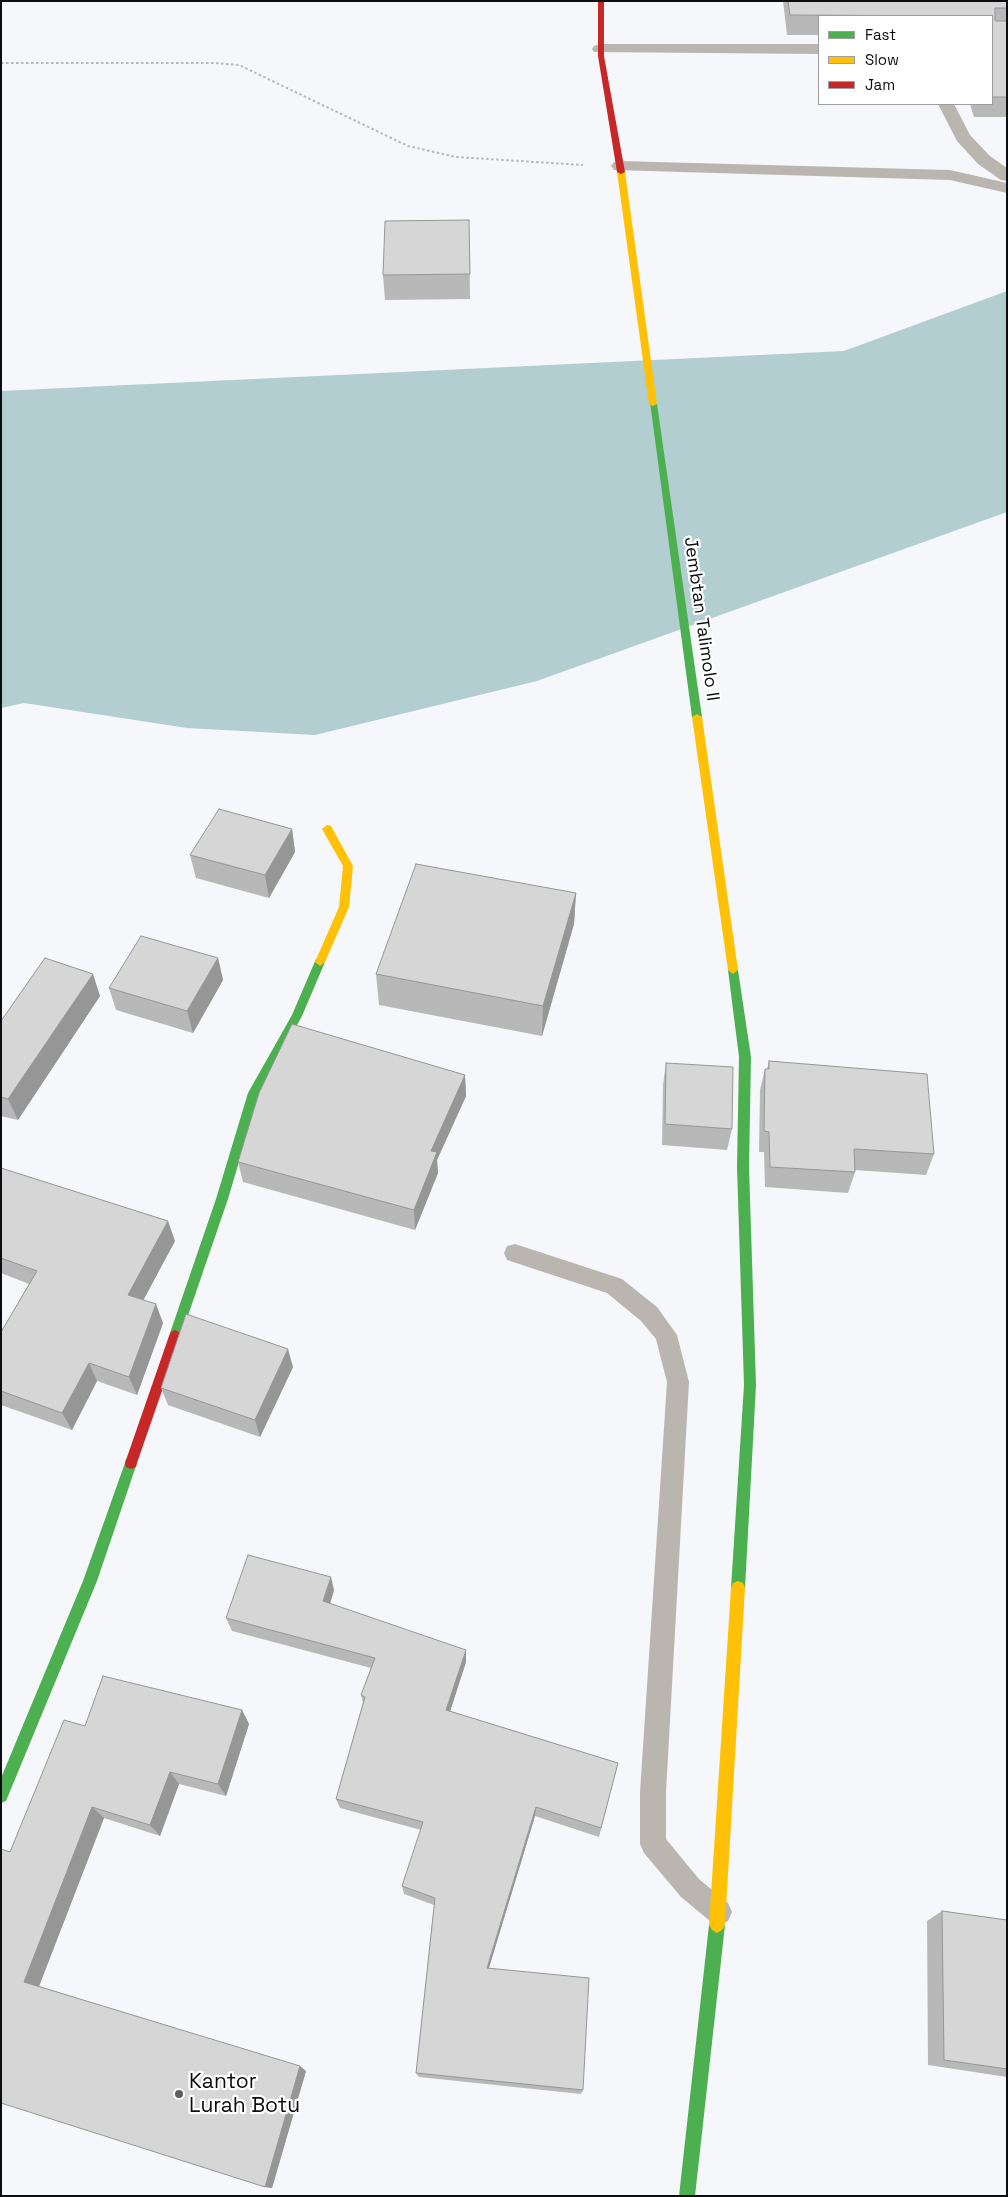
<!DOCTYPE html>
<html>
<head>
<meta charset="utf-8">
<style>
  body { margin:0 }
  #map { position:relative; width:1008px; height:2197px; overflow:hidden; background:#f5f7fb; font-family:"Space Grotesk",sans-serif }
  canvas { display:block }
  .frame { position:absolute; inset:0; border:2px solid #0c0d11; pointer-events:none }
  .legend { position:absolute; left:818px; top:15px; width:175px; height:90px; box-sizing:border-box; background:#fff; border:1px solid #9e9ea0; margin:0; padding:6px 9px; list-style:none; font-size:15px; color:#0c0d11 }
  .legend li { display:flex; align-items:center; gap:10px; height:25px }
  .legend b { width:25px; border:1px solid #9e9ea0 }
</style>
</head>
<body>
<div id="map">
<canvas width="1008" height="2197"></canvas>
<div class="frame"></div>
<ul class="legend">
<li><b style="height:6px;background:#4caf50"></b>Fast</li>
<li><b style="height:6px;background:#ffc107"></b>Slow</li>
<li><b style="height:6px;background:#c62828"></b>Jam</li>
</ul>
</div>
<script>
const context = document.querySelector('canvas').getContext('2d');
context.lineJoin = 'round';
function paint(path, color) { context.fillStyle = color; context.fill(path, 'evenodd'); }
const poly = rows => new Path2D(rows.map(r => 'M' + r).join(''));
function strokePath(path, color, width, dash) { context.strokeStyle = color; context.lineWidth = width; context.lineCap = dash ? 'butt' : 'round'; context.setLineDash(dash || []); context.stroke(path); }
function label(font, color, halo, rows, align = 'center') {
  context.font = font + ' "Space Grotesk",sans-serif'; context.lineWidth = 4.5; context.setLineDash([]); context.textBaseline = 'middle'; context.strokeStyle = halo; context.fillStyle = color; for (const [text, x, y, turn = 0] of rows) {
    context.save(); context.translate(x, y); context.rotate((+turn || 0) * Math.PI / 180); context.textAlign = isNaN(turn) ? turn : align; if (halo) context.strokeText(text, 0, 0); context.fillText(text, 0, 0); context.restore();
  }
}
paint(poly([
  [1007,291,1007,512,537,681,315,735,187,728,24,703,1,708,1,391,844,351]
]), '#b2ced0');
strokePath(poly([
  [1,63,214,63,239,65,408,146,456,157,583,165]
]), '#bab7b6', 2, [2.5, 2.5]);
paint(poly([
  [515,1244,622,1279,657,1307,677,1335,689,1382,666,1792,666,1839,699,1879,728,1903,732,1912,728,1921,719,1925,710,1921,681,1897,644,1853,640,1844,640,1792,667,1382,656,1339,641,1321,607,1293,507,1260,504,1253,507,1246,515,1244]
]), '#bbb5b0');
paint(poly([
  [600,44,819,44,819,54,594,52,592,49,594,46,600,44],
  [938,104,954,104,970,135,990,156,1007,168,1007,181,1001,180,978,164,957,141,938,104],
  [620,161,950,170,1007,183,1007,193,950,180,614,170,611,166,614,162,620,161]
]), '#bbb5b0');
paint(poly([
  [650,402,657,404,702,717,697,720,692,717,650,402],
  [320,958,325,962,302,1016,259,1094,228,1199,181,1336,179,1340,175,1342,171,1340,169,1336,216,1199,248,1093,292,1015,316,959,320,958],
  [733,966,738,970,751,1057,749,1167,756,1385,745,1588,743,1593,738,1595,733,1593,731,1588,744,1385,737,1167,739,1057,728,970,733,966],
  [131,1457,136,1459,137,1463,97,1581,6,1801,1,1803,1,1778,83,1581,125,1463,126,1459,131,1457],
  [717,1917,722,1920,725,1925,695,2196,679,2196,709,1925,712,1920,717,1917]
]), '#4caf50');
paint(poly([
  [621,170,625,172,657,404,653,406,649,404,617,172,621,170],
  [697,714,702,717,738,970,733,974,728,970,692,717,697,714],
  [327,825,331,826,353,866,349,907,325,962,320,966,315,962,339,907,343,866,322,829,327,825],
  [738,1581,743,1583,745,1588,725,1925,722,1930,717,1933,712,1930,709,1925,731,1588,733,1583,738,1581]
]), '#ffc107');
paint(poly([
  [598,1,604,1,604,56,625,172,621,174,617,172,598,56,598,1],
  [175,1330,179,1332,181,1336,137,1463,136,1467,131,1469,126,1467,125,1463,169,1336,171,1332,175,1330]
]), '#c62828');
paint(poly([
  [783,1,1007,1,1007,117,974,117,970,104,992,104,992,16,819,16,819,35,787,35],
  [469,220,470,299,385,300,383,275],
  [292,829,295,852,269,898,196,878,190,855],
  [576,893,574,924,542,1036,379,1005,376,974],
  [218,958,223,980,193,1033,116,1010,109,988],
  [100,996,18,1120,1,1116,1,1021],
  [769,1061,934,1154,926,1175,855,1170,855,1172,848,1193,765,1187,764,1152,759,1152,760,1090,765,1069,767,1069],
  [666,1063,732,1129,727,1150,662,1145,663,1085],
  [465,1075,466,1096,437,1160,438,1173,415,1230,243,1182,238,1162],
  [1,1168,175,1241,143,1300,163,1323,137,1395,97,1381,72,1430,1,1405,1,1332,29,1284,1,1273],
  [293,1367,260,1437,168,1405,161,1388],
  [334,1590,330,1604,466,1662,450,1711,618,1763,599,1837,535,1816,489,1968,583,2090,581,2094,419,2077,416,2073,434,1905,404,1894,402,1886,421,1830,340,1808,336,1799,363,1703,361,1695,371,1668,232,1631,226,1618],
  [242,1710,249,1724,226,1796,179,1784,160,1836,104,1818,39,1986,306,2071,272,2188,265,2187,3,2103,1,2107,1,1849,10,1852,85,1726],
  [942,1911,1007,1920,1007,2077,928,2065,927,1921]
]), '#b8b8b8');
paint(poly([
  [292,829,295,852,269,898,265,875],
  [576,893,574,924,542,1036,543,1006],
  [218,958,223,980,193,1033,187,1011],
  [93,974,100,996,18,1120,8,1099],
  [465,1075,466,1096,437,1160,438,1173,415,1230,414,1210,431,1151],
  [168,1221,175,1241,136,1314,128,1295],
  [156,1304,163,1323,137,1395,129,1377],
  [288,1349,293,1367,260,1437,255,1420],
  [89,1363,97,1381,72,1430,62,1413],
  [331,1577,334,1590,327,1614,323,1601],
  [466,1650,466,1662,447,1721,446,1710],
  [242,1710,249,1724,226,1796,218,1784],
  [170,1772,179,1784,160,1836,150,1825],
  [92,1807,104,1818,38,1989,24,1982],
  [536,1807,535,1816,487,1974,487,1968],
  [300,2066,306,2071,272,2188,265,2187]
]), '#969696');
const building = poly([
  [788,1,1007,1,1007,8,995,8,995,21,1007,21,1007,97,992,97,992,16,790,15,788,1],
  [469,220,470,274,383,275,385,221,469,220],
  [219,809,292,829,265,875,190,855,219,809],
  [416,864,576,893,543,1006,376,974,416,864],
  [141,936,218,958,187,1011,109,988,141,936],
  [45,958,93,974,8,1099,1,1097,1,1021,45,958],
  [292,1024,465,1075,431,1151,437,1152,414,1210,238,1162,259,1093,292,1024],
  [769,1061,927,1074,934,1154,854,1149,855,1172,770,1167,769,1132,764,1131,765,1069,769,1069,769,1061],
  [666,1063,733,1067,732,1129,665,1124,666,1063],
  [1,1168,168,1221,128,1295,156,1304,129,1377,89,1363,62,1413,1,1391,1,1332,37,1271,1,1258,1,1168],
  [186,1314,288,1349,255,1420,161,1388,186,1314],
  [248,1555,331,1577,323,1601,466,1650,446,1710,618,1763,601,1828,536,1807,487,1968,589,1978,583,2090,416,2073,435,1898,402,1886,423,1822,336,1799,365,1697,361,1695,375,1658,226,1618,248,1555],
  [103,1676,242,1710,218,1784,170,1772,150,1825,92,1807,24,1982,300,2066,265,2187,1,2103,1,1849,10,1852,64,1720,85,1726,103,1676],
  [942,1911,1007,1920,1007,2069,944,2060,942,1911]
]);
paint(building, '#d6d6d6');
strokePath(building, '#969696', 1);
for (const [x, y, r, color] of [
  [179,2094,5,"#5e5f63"]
]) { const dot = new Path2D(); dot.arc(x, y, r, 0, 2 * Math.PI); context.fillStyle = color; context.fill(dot); strokePath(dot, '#fff', 2); }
label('18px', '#0c0d11', '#fff', [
  ["Jembtan Talimolo II",701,619,82]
]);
label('21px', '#0c0d11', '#fff', [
  ["Kantor",189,2082],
  ["Lurah Botu",189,2106]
], 'left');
</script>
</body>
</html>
